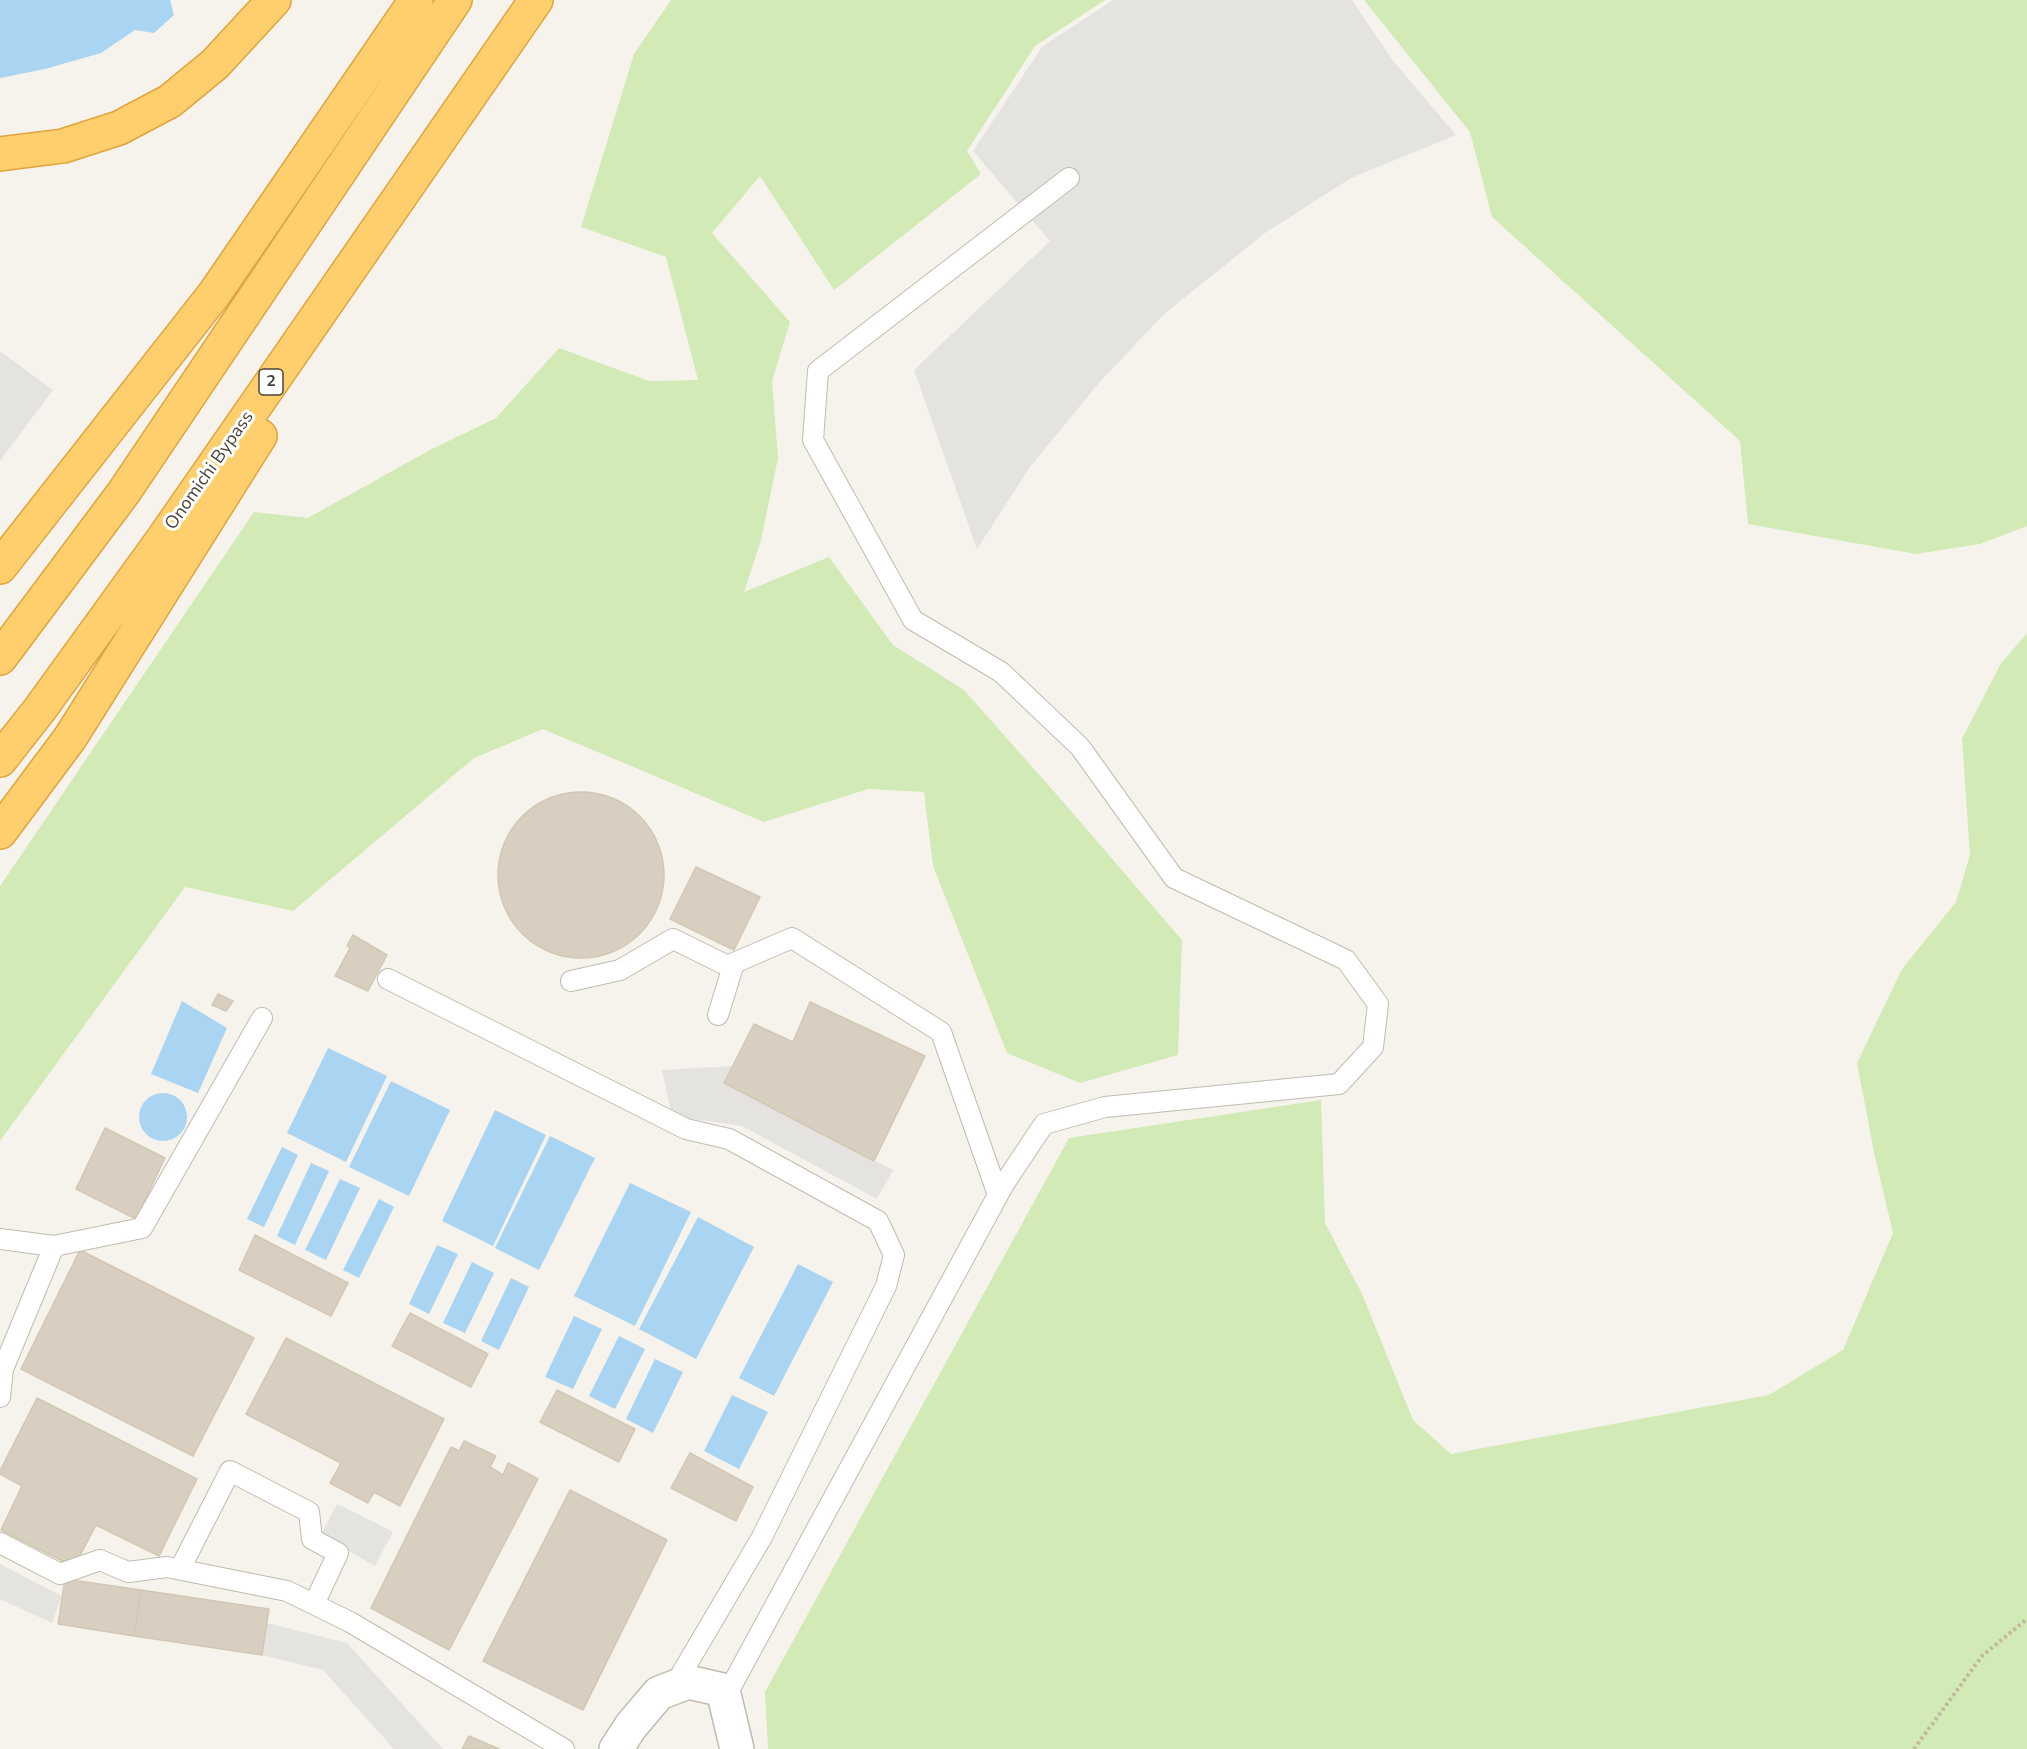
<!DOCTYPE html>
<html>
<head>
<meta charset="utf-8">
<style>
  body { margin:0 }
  canvas { display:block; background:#f6f3ec }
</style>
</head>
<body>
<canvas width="2027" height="1749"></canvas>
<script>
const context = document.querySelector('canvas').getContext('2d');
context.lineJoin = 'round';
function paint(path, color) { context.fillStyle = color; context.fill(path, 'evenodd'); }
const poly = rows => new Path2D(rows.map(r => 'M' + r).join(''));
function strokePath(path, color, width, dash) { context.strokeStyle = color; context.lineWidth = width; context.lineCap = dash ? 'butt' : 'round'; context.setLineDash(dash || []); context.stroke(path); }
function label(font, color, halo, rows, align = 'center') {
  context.font = font + ' "Nunito Sans",sans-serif'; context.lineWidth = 6; context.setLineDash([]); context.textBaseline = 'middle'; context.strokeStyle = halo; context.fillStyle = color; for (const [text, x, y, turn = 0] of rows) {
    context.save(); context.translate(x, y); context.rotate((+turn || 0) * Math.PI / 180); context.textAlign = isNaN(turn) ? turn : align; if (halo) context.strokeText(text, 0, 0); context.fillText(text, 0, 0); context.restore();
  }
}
paint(poly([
  [671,0,1105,0,1035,46,967,151,981,174,834,290,760,176,712,233,790,322,772,381,778,458,761,540,744,592,829,557,893,645,964,690,1058,796,1182,940,1178,1055,1080,1083,1007,1053,933,866,924,792,868,789,764,822,543,729,474,758,293,911,185,887,0,1141,0,886,254,512,308,518,430,450,496,418,559,348,649,381,698,380,666,257,581,227,634,54],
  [1364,0,2027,0,2027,526,1980,544,1916,554,1748,524,1740,441,1492,217,1470,132],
  [2027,633,2027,1749,768,1749,765,1692,1069,1138,1321,1100,1325,1223,1362,1294,1413,1420,1451,1454,1769,1395,1843,1350,1893,1233,1875,1157,1857,1063,1902,969,1956,902,1970,855,1962,739,2000,665]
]), '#d2eab5');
paint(poly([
  [1113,0,1352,0,1394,62,1456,135,1351,178,1265,233,1164,314,1098,384,1030,467,977,549,914,370,1050,241,973,151,1042,47],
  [0,351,53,390,0,461],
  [732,1066,724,1084,893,1170,877,1199,742,1126,672,1116,662,1070],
  [337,1504,393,1532,375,1566,321,1535],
  [0,1564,62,1596,52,1623,0,1599],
  [267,1623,347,1643,443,1749,394,1749,323,1670,262,1655]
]), '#e5e3e0');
paint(poly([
  [0,0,170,0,174,15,154,33,135,30,101,53,45,69,0,78],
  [182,1001,227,1028,198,1093,151,1074],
  [328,1048,387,1076,346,1162,287,1133],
  [391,1081,450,1110,409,1196,349,1167],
  '139 1117a24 24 0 1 1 48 0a24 24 0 1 1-48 0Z',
  [495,1110,546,1135,493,1246,442,1221],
  [550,1136,595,1158,539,1270,495,1248],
  [282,1147,298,1155,264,1227,247,1219],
  [311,1163,329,1171,295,1245,277,1236],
  [340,1179,360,1188,326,1260,305,1250],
  [630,1183,691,1212,635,1326,574,1296],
  [379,1199,394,1207,359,1278,343,1270],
  [698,1217,754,1247,696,1359,639,1329],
  [437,1245,458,1254,429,1314,409,1304],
  [472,1262,494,1273,465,1333,443,1323],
  [798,1264,833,1282,774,1396,739,1378],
  [511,1278,529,1287,499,1350,481,1341],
  [574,1316,602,1329,573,1389,545,1377],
  [619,1336,645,1349,615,1409,589,1396],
  [655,1359,683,1372,653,1433,626,1419],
  [732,1395,768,1412,739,1469,704,1451]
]), '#a9d4f2');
const building = poly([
  '498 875a83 83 0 1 1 166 0a83 83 0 1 1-166 0Z',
  [696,867,760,897,734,950,670,919,696,867],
  [353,935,387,955,368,991,335,976,350,948,347,946,353,935],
  [218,994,233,1001,226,1011,212,1005,218,994],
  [810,1002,925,1056,874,1161,724,1083,754,1024,793,1042,810,1002],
  [105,1128,165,1158,136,1219,76,1189,105,1128],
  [255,1235,348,1283,331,1316,239,1270,255,1235],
  [80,1250,254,1338,193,1456,21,1369,80,1250],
  [410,1313,488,1354,471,1387,392,1346,410,1313],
  [286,1338,444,1419,400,1506,374,1492,368,1503,330,1483,341,1463,246,1414,286,1338],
  [557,1390,635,1429,619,1462,540,1422,557,1390],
  [37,1398,197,1479,159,1556,96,1525,74,1567,1,1530,22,1486,0,1474,0,1471,37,1398],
  [464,1441,496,1456,490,1467,503,1475,508,1463,538,1479,449,1650,371,1608,451,1447,459,1451,464,1441],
  [690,1453,753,1487,736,1521,671,1488,690,1453],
  [570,1490,667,1540,583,1710,483,1661,570,1490],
  [65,1579,141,1590,134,1636,58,1624,65,1579],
  [141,1590,269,1609,262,1655,134,1636,141,1590],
  [469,1736,499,1749,462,1749,469,1736]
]);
paint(building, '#d8cfc1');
strokePath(building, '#d3c7b4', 1.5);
const service = poly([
  [388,979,686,1129,729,1139,878,1221,894,1255,886,1286,762,1537,673,1688],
  [571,981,620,970,673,939,732,968],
  [718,1015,734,963,792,938,941,1032,998,1195],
  [0,1239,54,1246,3,1369,0,1397],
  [54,1246,142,1228,262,1018],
  [0,1543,60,1574,100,1560,128,1572,167,1567,287,1591,350,1622,564,1749],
  [180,1569,230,1471,309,1512,312,1539,338,1553,314,1604],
  [723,1690,733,1683,1004,1184,1044,1124,1105,1107,1339,1084,1373,1047,1378,1004,1346,960,1174,878,1080,747,1001,672,913,620,813,440,818,371,1069,178]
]);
const minor = poly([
  [616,1749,631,1726,659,1693,688,1682,723,1690,737,1749]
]);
const motorway = poly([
  [0,154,63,146,119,128,170,101,215,64,274,0],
  [0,567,215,293,416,0],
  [0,658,124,492,455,0],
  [0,760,40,709,163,539,536,0],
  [0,832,70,738,260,436]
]);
strokePath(service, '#c2bbae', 22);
strokePath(minor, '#c2bbae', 36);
strokePath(motorway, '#e0a43c', 36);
strokePath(poly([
  [1914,1749,1982,1656,2027,1619]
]), '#c4b79f', 4, [3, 3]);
strokePath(service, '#fff', 20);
strokePath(minor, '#fff', 33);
strokePath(motorway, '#ffcf6e', 33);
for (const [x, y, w] of [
  [271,382,24]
]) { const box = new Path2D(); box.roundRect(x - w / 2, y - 13, w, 26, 4.5); context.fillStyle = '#fff'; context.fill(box); strokePath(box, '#4b4439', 1.5); }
label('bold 16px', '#4b4439', null, [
  ["2",271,382]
]);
label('18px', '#4b4439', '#fff', [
  ["Onomichi Bypass",210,471,-55]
]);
</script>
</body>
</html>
